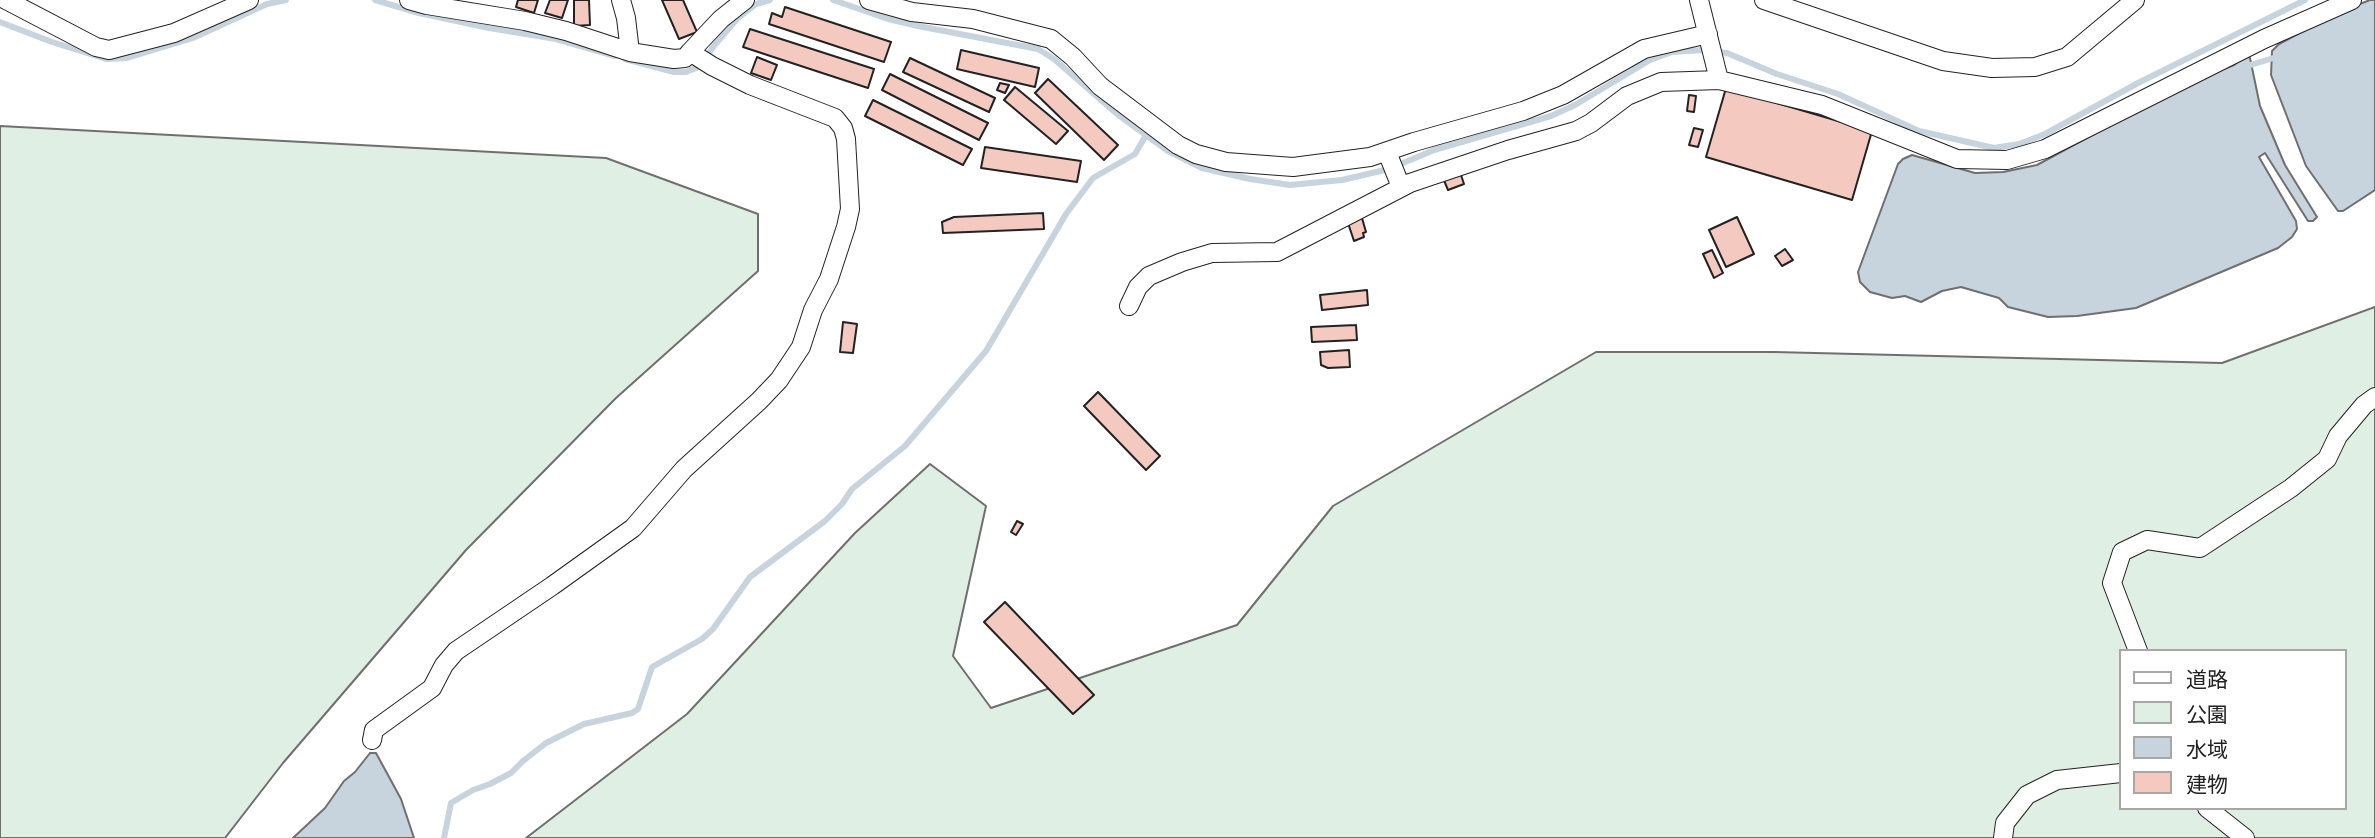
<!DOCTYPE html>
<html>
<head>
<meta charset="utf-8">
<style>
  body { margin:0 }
  #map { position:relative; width:2375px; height:838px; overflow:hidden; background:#fff; font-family:"Crimson Pro","Noto Sans JP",serif }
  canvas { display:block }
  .legend { position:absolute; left:2119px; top:649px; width:228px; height:161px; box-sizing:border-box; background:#fff; border:2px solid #a7a7a7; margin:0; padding:9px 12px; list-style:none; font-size:21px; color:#222 }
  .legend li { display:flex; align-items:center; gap:14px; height:35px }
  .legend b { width:35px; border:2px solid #a7a7a7 }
</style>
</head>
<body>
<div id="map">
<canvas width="2375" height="838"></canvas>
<ul class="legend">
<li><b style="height:9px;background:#fff"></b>道路</li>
<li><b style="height:19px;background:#e0efe3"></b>公園</li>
<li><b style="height:19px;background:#c7d3dd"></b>水域</li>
<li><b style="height:19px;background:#f3c9c0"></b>建物</li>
</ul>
</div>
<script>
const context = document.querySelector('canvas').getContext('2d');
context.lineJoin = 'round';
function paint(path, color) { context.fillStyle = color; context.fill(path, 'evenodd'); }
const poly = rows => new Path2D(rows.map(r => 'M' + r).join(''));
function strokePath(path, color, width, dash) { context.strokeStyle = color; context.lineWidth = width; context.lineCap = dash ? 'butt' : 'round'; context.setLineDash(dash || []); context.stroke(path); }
const green = poly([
  [0,126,606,158,758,214,758,271,616,398,466,550,283,763,225,838,0,838,0,126],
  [2375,307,2375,838,526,838,687,714,855,533,930,464,986,506,953,656,991,708,1237,625,1333,506,1596,352,1774,352,2222,363,2375,307],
  [2121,651,2345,651,2345,808,2121,808,2121,651]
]);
paint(green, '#e0efe3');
strokePath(green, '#6f6f6f', 2);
const water = poly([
  [2370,0,2375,0,2375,190,2343,211,2338,211,2306,166,2271,75,2272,51,2279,44,2339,12,2370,0],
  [2246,55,2250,58,2260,106,2285,165,2317,217,2313,221,2308,221,2265,153,2259,157,2296,221,2297,229,2292,237,2278,248,2136,308,2077,316,2048,317,2008,307,1999,298,1961,287,1942,291,1921,302,1905,296,1892,298,1870,292,1860,282,1858,272,1898,164,1903,159,1912,155,1975,173,2003,172,2037,165,2142,108,2205,76,2234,65,2246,55],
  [370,753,376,753,401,799,414,838,293,838,325,808,344,781,355,772,370,753]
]);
paint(water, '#c7d3dd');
strokePath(water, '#6f6f6f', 2);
strokePath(poly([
  [375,0,419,13,489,28,556,39,615,56],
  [833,0,888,19,918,26,1038,49,1054,59,1117,114,1168,151,1202,168,1250,179,1290,185,1342,180,1389,169,1434,150,1551,116,1575,105,1650,60,1672,52,1703,50,1727,53,1777,74,1838,94,1919,131,1994,148,2019,144,2045,134,2138,83,2305,0],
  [0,22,52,42,106,59,127,58,193,38,267,4,286,0],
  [625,59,674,72,686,72,701,66,713,47,737,19,756,4,770,0],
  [2244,67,2280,56],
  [444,838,451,803,473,790,490,784,511,773,523,761,546,743,584,724,632,713,638,709,652,667,702,639,713,629,750,577,825,521,842,504,852,489,905,446,986,351,1066,214,1093,178,1135,154,1146,135]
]), '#c7d3dd', 6);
const building = poly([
  [518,0,538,0,534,13,516,7,518,0],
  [550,0,568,0,562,18,545,13,550,0],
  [574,0,589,0,590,25,574,26,574,0],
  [662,0,683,0,697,32,679,39,662,0],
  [785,7,891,42,884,62,769,24,772,13,782,17,785,7],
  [750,29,874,69,868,88,743,47,750,29],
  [961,50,1039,68,1035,87,957,69,961,50],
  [757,57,777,65,771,80,751,73,757,57],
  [910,58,995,98,989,112,903,72,910,58],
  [890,74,988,123,979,140,882,90,890,74],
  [1048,79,1118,145,1104,160,1035,93,1048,79],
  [1000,83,1009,85,1005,93,997,90,1000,83],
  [1015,87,1068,131,1056,144,1004,100,1015,87],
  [1726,88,1872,131,1852,200,1706,157,1726,88],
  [1689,95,1696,96,1694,112,1687,111,1689,95],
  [873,100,972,149,963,165,865,116,873,100],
  [1694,128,1703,130,1698,147,1689,145,1694,128],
  [985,147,1081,161,1077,182,981,168,985,147],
  [1460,172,1464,184,1448,190,1443,178,1460,172],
  [1043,213,1044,229,943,233,942,222,954,217,1043,213],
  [1737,217,1754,254,1726,267,1709,230,1737,217],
  [1362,218,1366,232,1363,233,1364,237,1354,241,1348,223,1362,218],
  [1785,249,1793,260,1782,266,1775,256,1785,249],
  [1712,250,1723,273,1714,278,1703,254,1712,250],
  [1367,290,1368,305,1322,310,1320,295,1367,290],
  [843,322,857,324,853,353,840,352,843,322],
  [1356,325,1357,340,1312,342,1311,327,1356,325],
  [1349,350,1350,367,1328,368,1321,365,1320,352,1349,350],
  [1098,392,1160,456,1146,470,1084,406,1098,392],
  [1017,521,1023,524,1016,535,1011,532,1017,521],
  [1005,602,1094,695,1073,714,984,622,1005,602]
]);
paint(building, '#f3c9c0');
strokePath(building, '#222', 2);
const street = poly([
  [6,0,96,47,109,50,174,33,249,0],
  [621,0,626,18,630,52],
  [869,0,912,12,973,19,1051,39,1073,57,1100,86,1178,145,1196,154,1226,162,1293,167,1370,157,1414,142,1523,111,1563,95,1644,49,1708,34],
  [1699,0,1719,80],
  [1764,0,1943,61,1992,68,2035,67,2067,57,2135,0],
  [690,52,721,19,745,0],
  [1387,152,1401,187],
  [1129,306,1138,287,1149,276,1182,262,1212,253,1277,252,1410,183,1508,150,1576,131,1591,123,1627,96,1661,82,1719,80,1822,105,1957,159,2007,160,2045,149,2264,39,2352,0],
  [2138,651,2112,583,2122,552,2147,540,2200,548,2291,488,2327,459,2338,436,2364,405,2375,397],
  [372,740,374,730,432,688,444,665,456,651,552,586,633,528,684,469,759,401,779,380,801,347,813,310,829,279,846,227,850,209,846,139,843,128,835,118,750,85,712,66,690,52,685,58,674,59,630,52,566,31,525,21,427,5,409,0],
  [2207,808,2245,838],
  [2003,838,2005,823,2027,795,2057,780,2121,773]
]);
strokePath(street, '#222', 20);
strokePath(street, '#fff', 18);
</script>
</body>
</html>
